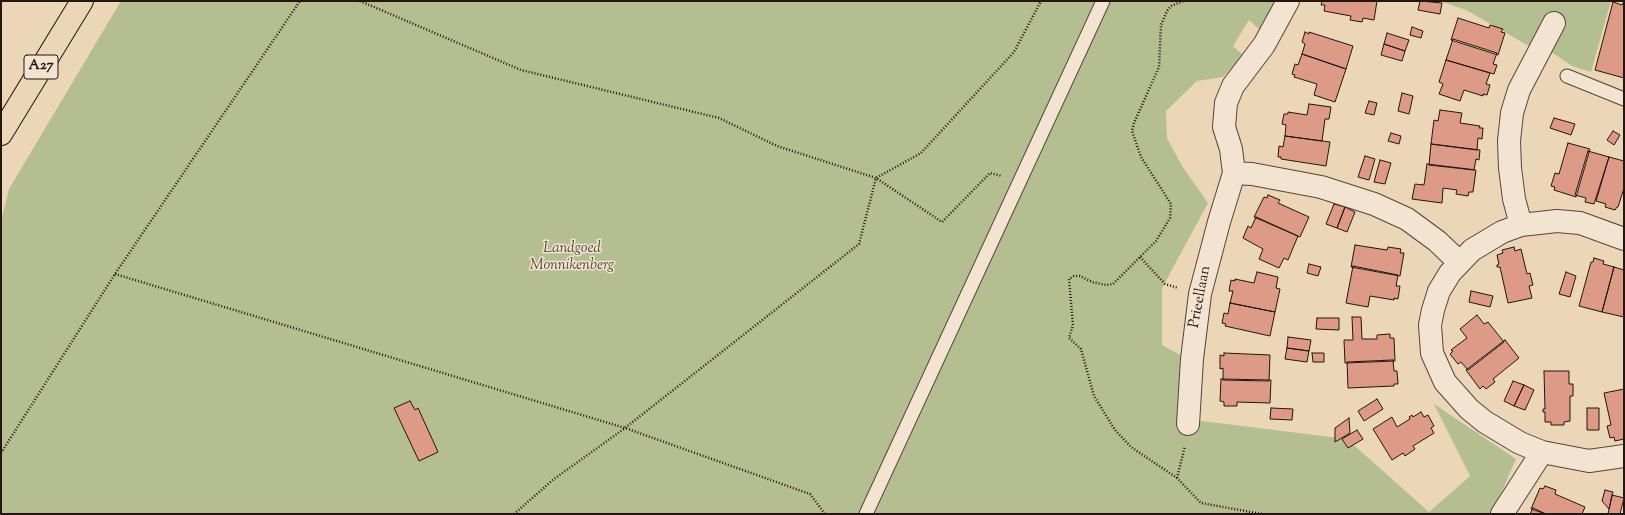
<!DOCTYPE html>
<html>
<head>
<meta charset="utf-8">
<style>
  body { margin:0 }
  #map { position:relative; width:1625px; height:515px; overflow:hidden; background:#ebd6b7; font-family:"Sorts Mill Goudy",serif }
  canvas { display:block }
  .frame { position:absolute; inset:0; border:2px solid #24150f; pointer-events:none }
</style>
</head>
<body>
<div id="map">
<canvas width="1625" height="515"></canvas>
<div class="frame"></div>
</div>
<script>
const context = document.querySelector('canvas').getContext('2d');
context.lineJoin = 'round';
function paint(path, color) { context.fillStyle = color; context.fill(path, 'evenodd'); }
const poly = rows => new Path2D(rows.map(r => 'M' + r).join(''));
function strokePath(path, color, width, dash) { context.strokeStyle = color; context.lineWidth = width; context.lineCap = dash ? 'butt' : 'round'; context.setLineDash(dash || []); context.stroke(path); }
function label(font, color, halo, rows, align = 'center') {
  context.font = font + ' "Sorts Mill Goudy",serif'; context.lineWidth = 3; context.setLineDash([]); context.textBaseline = 'middle'; context.strokeStyle = halo; context.fillStyle = color; for (const [text, x, y, turn = 0] of rows) {
    context.save(); context.translate(x, y); context.rotate((+turn || 0) * Math.PI / 180); context.textAlign = isNaN(turn) ? turn : align; if (halo) context.strokeText(text, 0, 0); context.fillText(text, 0, 0); context.restore();
  }
}
paint(poly([
  [121,1,1283,1,1262,32,1249,20,1233,46,1244,56,1223,77,1197,81,1166,111,1167,138,1182,166,1208,203,1162,288,1162,345,1182,356,1177,418,1347,439,1429,512,1470,476,1434,404,1516,459,1492,514,1,514,1,221,9,189],
  [1440,1,1611,1,1591,72,1572,66,1553,53,1529,46,1466,10]
]), '#b5be90');
const building = poly([
  [1322,1,1377,1,1374,20,1363,18,1362,22,1350,20,1351,16,1324,11,1325,5,1321,5,1322,1],
  [1420,1,1442,3,1440,14,1418,10,1420,1],
  [1624,1,1624,78,1595,70,1613,2,1622,5,1624,1],
  [1458,18,1489,28,1490,25,1503,29,1501,32,1505,33,1498,55,1451,40,1458,18],
  [1412,27,1423,31,1421,38,1410,35,1412,27],
  [1305,32,1309,34,1309,32,1353,46,1346,69,1302,54,1305,44,1302,42,1305,32],
  [1387,33,1409,40,1405,51,1384,44,1387,33],
  [1453,39,1497,53,1493,64,1497,65,1494,74,1446,60,1453,39],
  [1384,44,1405,51,1402,61,1381,55,1384,44],
  [1302,54,1346,69,1335,102,1314,95,1317,84,1294,77,1295,75,1292,74,1295,64,1298,65,1302,54],
  [1446,60,1490,73,1486,84,1490,85,1487,95,1483,94,1483,96,1464,90,1460,101,1439,94,1443,84,1439,82,1446,60],
  [1402,93,1413,96,1409,114,1398,111,1402,93],
  [1369,101,1377,103,1374,115,1365,113,1369,101],
  [1309,104,1331,107,1329,119,1325,119,1322,141,1285,136,1286,125,1282,124,1284,114,1288,114,1288,112,1307,115,1309,104],
  [1440,110,1462,113,1460,123,1480,126,1479,128,1483,128,1482,139,1478,138,1477,150,1431,144,1434,120,1438,121,1440,110],
  [1554,118,1575,124,1571,135,1550,128,1554,118],
  [1613,131,1620,135,1614,145,1607,140,1613,131],
  [1391,133,1401,136,1399,144,1388,141,1391,133],
  [1285,136,1330,142,1326,166,1281,159,1281,157,1278,157,1279,146,1283,147,1285,136],
  [1568,143,1590,149,1576,197,1554,190,1555,187,1551,186,1555,173,1559,174,1568,143],
  [1431,144,1480,150,1479,160,1476,159,1474,170,1429,165,1431,144],
  [1588,151,1609,157,1594,204,1585,202,1586,198,1575,195,1588,151],
  [1365,156,1375,159,1369,180,1358,177,1365,156],
  [1609,157,1624,161,1624,188,1618,207,1617,207,1615,210,1605,207,1606,204,1596,201,1609,157],
  [1380,160,1391,163,1385,184,1374,182,1380,160],
  [1427,164,1476,170,1473,192,1469,192,1468,196,1456,194,1457,190,1443,188,1442,203,1412,199,1415,184,1424,185,1427,164],
  [1268,195,1280,200,1278,203,1309,217,1300,237,1254,217,1264,197,1267,198,1268,195],
  [1334,204,1345,207,1337,228,1326,224,1334,204],
  [1345,207,1355,212,1347,232,1337,228,1345,207],
  [1256,217,1298,236,1288,260,1284,258,1279,268,1259,259,1263,249,1243,238,1248,226,1251,228,1256,217],
  [1355,245,1387,250,1388,247,1401,249,1400,253,1404,253,1400,276,1351,267,1355,245],
  [1514,247,1515,251,1521,249,1527,274,1530,273,1533,285,1529,286,1532,298,1508,303,1500,267,1497,267,1497,265,1499,264,1497,255,1503,253,1502,250,1514,247],
  [1594,258,1604,261,1603,264,1614,267,1602,312,1579,306,1591,262,1593,262,1594,258],
  [1309,264,1321,267,1318,276,1307,273,1309,264],
  [1353,266,1398,275,1396,286,1400,286,1398,299,1394,298,1394,300,1370,296,1368,307,1346,303,1353,266],
  [1614,267,1624,270,1624,317,1602,312,1614,267],
  [1257,272,1278,277,1276,288,1280,289,1275,312,1230,303,1233,291,1229,291,1231,280,1235,281,1235,279,1254,283,1257,272],
  [1566,272,1576,276,1570,297,1559,294,1566,272],
  [1471,291,1493,296,1490,307,1469,302,1471,291],
  [1230,303,1275,312,1270,336,1225,326,1226,324,1222,323,1224,313,1228,314,1230,303],
  [1477,315,1484,324,1488,322,1504,342,1468,370,1461,362,1458,364,1450,354,1453,351,1451,350,1467,338,1460,329,1477,315],
  [1352,317,1361,317,1362,339,1377,339,1377,335,1390,334,1390,338,1394,338,1395,361,1345,363,1344,340,1353,340,1352,317],
  [1317,318,1339,318,1339,330,1316,329,1317,318],
  [1288,337,1311,340,1309,351,1287,348,1288,337],
  [1505,340,1519,358,1493,379,1495,382,1486,389,1483,386,1480,389,1466,370,1505,340],
  [1287,348,1309,351,1307,362,1285,359,1287,348],
  [1224,353,1270,355,1269,381,1223,380,1223,368,1220,369,1220,355,1224,356,1224,353],
  [1312,353,1324,353,1324,362,1313,362,1312,353],
  [1393,360,1394,371,1397,371,1398,384,1394,384,1394,386,1348,388,1347,362,1393,360],
  [1544,371,1569,371,1569,384,1573,384,1573,396,1570,396,1570,421,1564,422,1564,425,1551,425,1551,422,1545,422,1545,412,1543,412,1543,409,1545,409,1544,371],
  [1221,379,1271,380,1270,403,1237,402,1237,406,1224,406,1224,402,1220,401,1221,379],
  [1513,381,1524,385,1514,406,1504,401,1513,381],
  [1524,385,1534,390,1525,410,1514,406,1524,385],
  [1624,389,1624,439,1615,441,1614,437,1610,438,1607,426,1611,425,1604,393,1624,389],
  [1377,399,1383,409,1364,421,1358,411,1377,399],
  [410,401,415,410,418,408,438,452,419,461,394,408,410,401],
  [1271,408,1293,409,1292,420,1270,419,1271,408],
  [1587,408,1599,408,1599,430,1587,430,1587,408],
  [1421,412,1424,417,1428,415,1434,426,1431,428,1434,433,1413,446,1415,449,1405,456,1403,453,1392,460,1373,429,1392,417,1397,427,1410,419,1409,417,1412,415,1413,417,1421,412],
  [1349,418,1350,433,1335,442,1335,428,1349,418],
  [1357,430,1363,439,1348,448,1342,439,1357,430],
  [1545,486,1556,490,1555,494,1585,507,1582,514,1546,514,1531,509,1540,488,1543,489,1545,486],
  [1605,490,1613,492,1609,509,1602,501,1605,490],
  [1612,495,1624,498,1620,514,1608,514,1612,495],
  [1533,508,1546,514,1530,514,1533,508]
]);
paint(building, '#dd9a86');
strokePath(building, '#24150f', 1);
const lane = poly([
  [1567,76,1624,99],
  [866,514,1103,1]
]);
const street = poly([
  [1234,173,1252,174,1321,187,1374,204,1407,219,1437,241,1459,262],
  [1521,225,1514,199,1510,168,1509,141,1512,113,1519,90,1554,23],
  [1624,239,1580,223,1557,221,1521,225,1502,232,1472,250,1450,273,1439,291,1433,310,1430,325,1432,353,1445,382,1469,409,1485,422,1520,443,1542,452,1589,461,1624,456],
  [1188,424,1192,359,1200,294,1219,222,1234,173,1231,149,1224,127,1226,103,1233,86,1264,45,1288,1],
  [1502,514,1542,452]
]);
const highway = poly([
  [1,134,82,1]
]);
strokePath(lane, '#564539', 15);
strokePath(street, '#564539', 24);
strokePath(highway, '#24150f', 24);
strokePath(poly([
  [360,1,521,70,719,118,777,146,876,178,942,222,990,173,1002,176],
  [1183,1,1171,6,1167,11,1161,25,1159,67,1134,123,1132,131,1141,157,1171,204,1170,218,1156,241,1113,284,1106,285,1092,282,1080,276,1074,276,1069,279,1073,325,1069,338,1081,349,1094,396,1115,430,1131,447,1177,478,1201,503,1262,514],
  [1140,257,1165,284,1178,288],
  [115,274,625,428,810,494,825,514],
  [1,453,115,274,300,1],
  [1177,478,1185,446],
  [514,514,554,479,625,428,859,244,876,178,921,153,1014,52,1041,1]
]), '#24150f', 2.5, [1, 2]);
strokePath(lane, '#f2e4d0', 13);
strokePath(street, '#f2e4d0', 22);
strokePath(highway, '#ebd6b7', 22);
for (const [x, y, w] of [
  [41,67,34]
]) { const box = new Path2D(); box.roundRect(x - w / 2, y - 12, w, 24, 3); context.fillStyle = '#f2e4d0'; context.fill(box); strokePath(box, '#24150f', 1); }
label('bold 14px', '#24150f', null, [
  ["A27",41,67]
]);
label('italic 15px', '#504836', '#f2e4d0', [
  ["Landgoed",572,249],
  ["Monnikenberg",572,266]
]);
label('15px', '#24150f', '#f2e4d0', [
  ["Prieellaan",1201,297,-79]
]);
</script>
</body>
</html>
